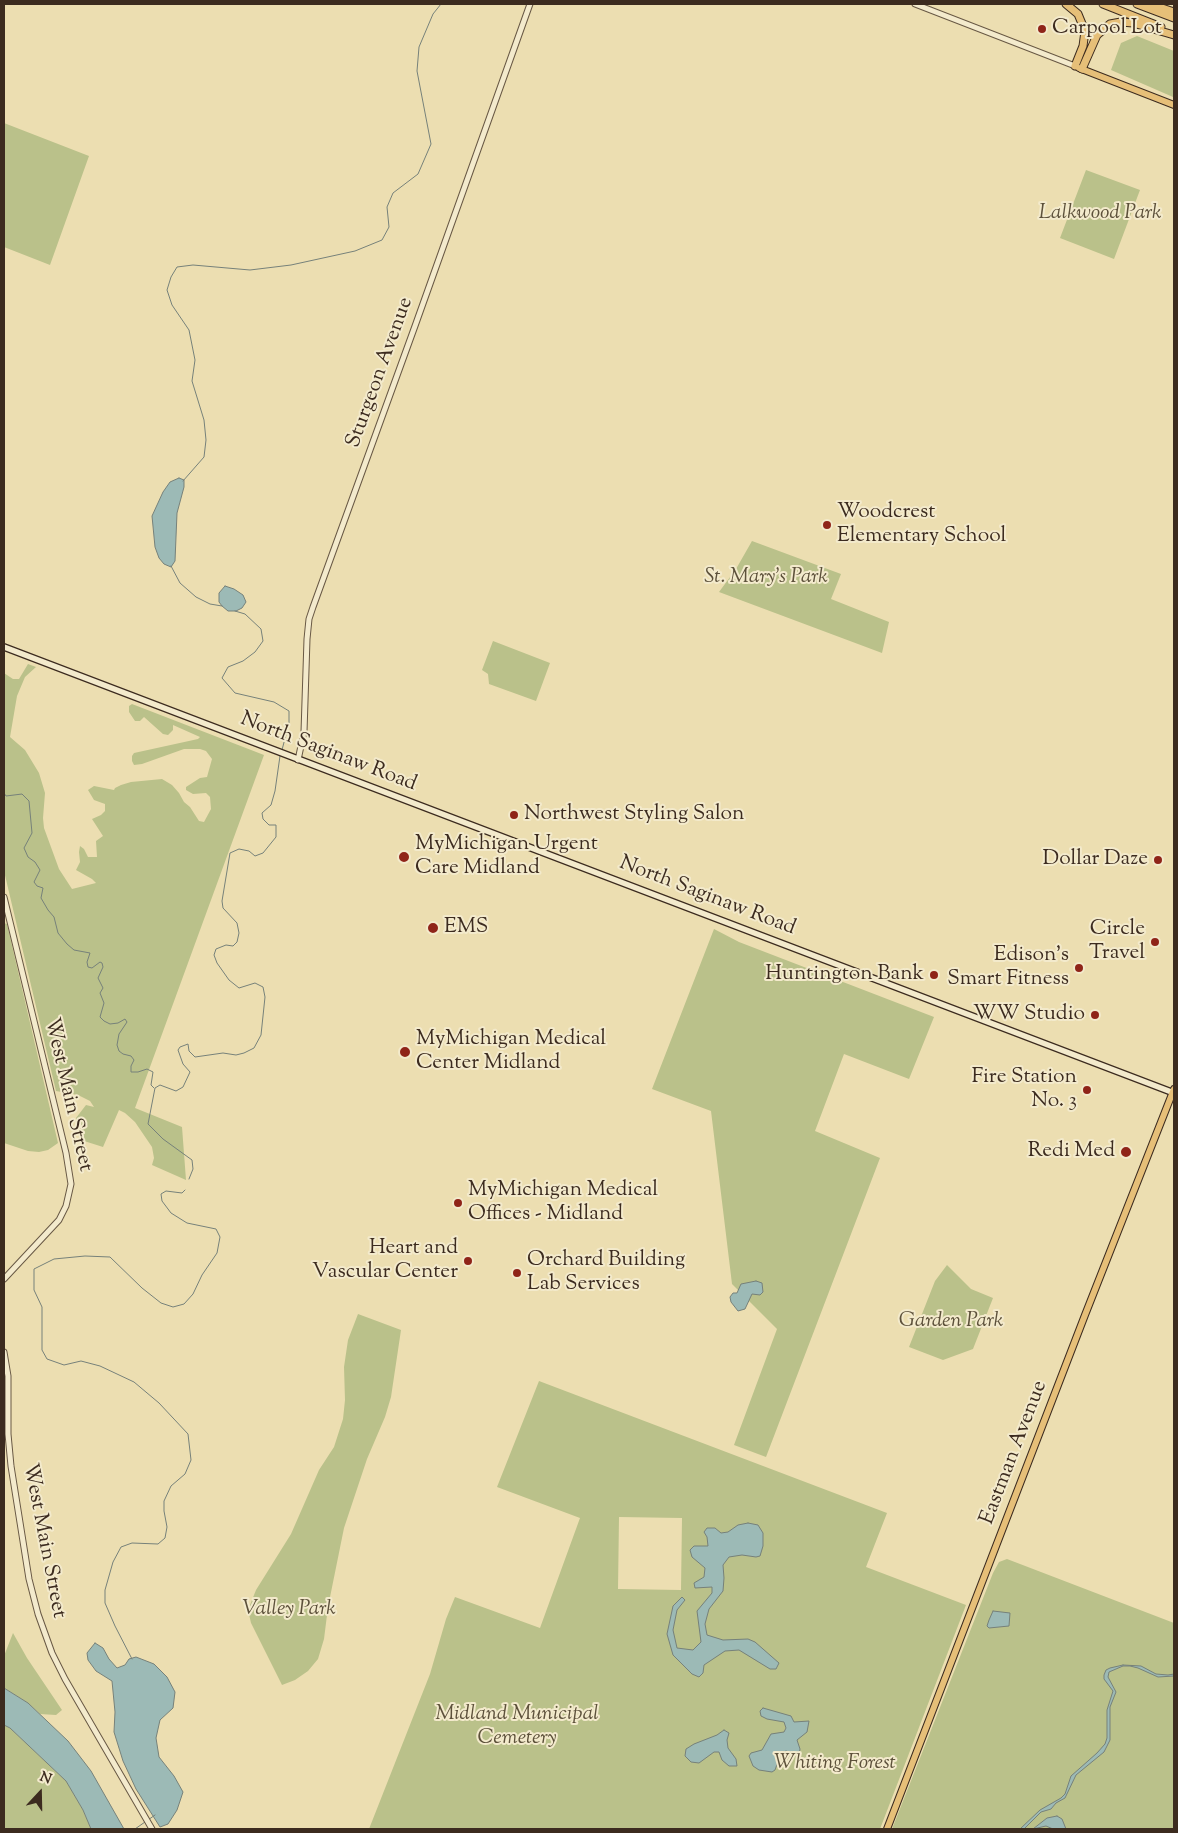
<!DOCTYPE html>
<html>
<head>
<meta charset="utf-8">
<style>
  body { margin:0 }
  #map { position:relative; width:1178px; height:1833px; overflow:hidden; background:#ecdeb1; font-family:"Sorts Mill Goudy",serif }
  canvas { display:block }
  .frame { position:absolute; inset:0; border:5px solid #3c2b1f; pointer-events:none }
  .north { position:absolute; left:15px; top:1768px; width:50px; height:50px; -webkit-text-stroke:4px #f3eacc; paint-order:stroke; rotate:21deg; font-size:14px; font-weight:700; line-height:20px; text-align:center; color:#3c2b1f }
  .north::after { content:''; display:block; margin:auto; width:18px; height:22px; background:#3c2b1f; clip-path:polygon(50% 0,100% 100%,50% 72%,0 100%) }
</style>
</head>
<body>
<div id="map">
<canvas width="1178" height="1833"></canvas>
<div class="frame"></div>
<div class="north">N</div>
</div>
<script>
const context = document.querySelector('canvas').getContext('2d');
context.lineJoin = 'round';
function paint(path, color) { context.fillStyle = color; context.fill(path, 'evenodd'); }
const poly = rows => new Path2D(rows.map(r => 'M' + r).join(''));
function strokePath(path, color, width, dash) { context.strokeStyle = color; context.lineWidth = width; context.lineCap = dash ? 'butt' : 'round'; context.setLineDash(dash || []); context.stroke(path); }
function label(font, color, halo, rows, align = 'center') {
  context.font = font + ' "Sorts Mill Goudy",serif'; context.lineWidth = 4; context.setLineDash([]); context.textBaseline = 'middle'; context.strokeStyle = halo; context.fillStyle = color; for (const [text, x, y, turn = 0] of rows) {
    context.save(); context.translate(x, y); context.rotate((+turn || 0) * Math.PI / 180); context.textAlign = isNaN(turn) ? turn : align; if (halo) context.strokeText(text, 0, 0); context.fillText(text, 0, 0); context.restore();
  }
}
paint(poly([
  [1137,36,1174,51,1173,97,1111,70,1121,43],
  [4,123,89,156,50,265,4,247],
  [1086,170,1140,190,1114,259,1060,238],
  [752,541,841,574,831,599,889,622,882,653,719,592,736,569],
  [493,641,550,663,536,701,489,684,488,674,482,670],
  [28,664,36,667,25,677,17,696,10,737,25,750,39,773,45,793,43,818,44,828,59,869,72,889,96,883,92,879,76,870,80,862,79,852,80,846,84,849,88,857,97,857,96,841,103,836,92,819,101,815,105,811,105,804,94,800,88,790,94,786,114,790,115,788,121,785,131,782,162,779,172,785,179,793,184,802,190,807,199,821,204,822,211,809,210,797,206,793,193,794,186,790,186,787,200,778,207,777,212,759,206,751,200,749,184,749,142,764,134,765,132,761,132,756,134,753,198,739,200,737,173,725,173,730,168,735,163,734,144,717,140,721,135,721,129,712,129,706,132,704,264,755,135,1108,182,1127,186,1180,152,1165,154,1158,152,1147,135,1122,125,1113,119,1110,103,1147,81,1140,78,1135,76,1118,86,1105,94,1107,90,1101,78,1095,56,1091,4,871,4,673,13,679,19,679],
  [4,923,7,924,58,1143,48,1150,39,1152,28,1151,4,1143],
  [714,929,739,942,934,1017,909,1079,844,1054,815,1131,880,1158,766,1457,734,1445,777,1329,732,1284,711,1111,652,1089],
  [947,1265,971,1289,993,1298,973,1349,943,1360,909,1347,935,1281],
  [358,1314,401,1330,391,1397,385,1417,367,1459,344,1528,328,1607,324,1639,318,1659,308,1671,295,1680,282,1685,251,1623,248,1610,256,1590,291,1534,319,1470,334,1447,343,1419,345,1400,344,1367,348,1340],
  [539,1381,887,1513,866,1567,966,1605,880,1829,369,1829,430,1674,446,1619,455,1597,540,1628,580,1518,497,1487],
  [619,1517,682,1518,681,1590,618,1589],
  [1007,1559,1174,1623,1174,1829,892,1829,993,1573,999,1562],
  [13,1633,27,1658,62,1710,56,1715,40,1714,28,1703,4,1688,4,1656],
  [4,1725,10,1728,66,1781,83,1810,91,1829,4,1829]
]), '#bac18a');
const water = poly([
  [179,478,184,480,184,487,177,513,175,561,171,567,164,564,159,558,155,547,152,516,163,492,170,482,179,478],
  [225,586,234,589,243,595,246,602,242,608,236,611,228,611,222,606,219,602,219,593,225,586],
  [756,1281,762,1283,763,1292,760,1295,752,1294,745,1309,738,1311,731,1302,730,1297,733,1293,737,1293,741,1284,756,1281],
  [748,1523,758,1525,763,1533,763,1546,760,1556,756,1557,742,1555,729,1557,723,1565,724,1578,723,1591,709,1609,705,1624,707,1635,723,1640,748,1639,755,1642,779,1663,776,1669,770,1669,739,1650,725,1651,704,1665,703,1673,699,1677,692,1674,673,1655,667,1634,673,1606,682,1597,685,1600,677,1610,673,1630,677,1648,693,1650,701,1642,697,1611,712,1593,712,1587,695,1588,694,1583,704,1577,705,1568,692,1557,690,1550,694,1546,708,1546,707,1537,704,1532,707,1528,715,1528,721,1533,728,1532,738,1525,748,1523],
  [993,1611,1010,1613,1009,1626,989,1628,987,1626,989,1620,993,1611],
  [95,1643,103,1648,109,1659,117,1668,125,1665,129,1659,136,1657,154,1664,167,1677,175,1692,173,1708,160,1720,156,1738,159,1757,174,1776,183,1792,177,1810,168,1824,160,1827,136,1789,123,1761,114,1732,115,1712,112,1681,96,1671,88,1660,87,1653,95,1643],
  [1123,1665,1141,1666,1156,1674,1168,1675,1174,1674,1174,1676,1158,1677,1138,1668,1130,1666,1123,1666,1109,1672,1108,1677,1116,1692,1110,1707,1110,1740,1104,1752,1076,1775,1065,1798,1056,1803,1051,1809,1041,1812,1024,1829,1020,1829,1040,1810,1061,1798,1065,1794,1071,1776,1097,1753,1105,1744,1107,1738,1107,1710,1113,1691,1104,1679,1104,1675,1106,1670,1110,1668,1123,1665],
  [4,1688,28,1703,68,1741,91,1771,124,1829,91,1829,83,1810,66,1781,10,1728,4,1725,4,1688],
  [763,1708,791,1716,794,1722,809,1721,807,1732,797,1740,800,1749,799,1755,786,1751,781,1753,775,1770,772,1772,759,1770,753,1766,749,1756,751,1753,762,1750,771,1734,784,1732,786,1728,784,1722,767,1719,761,1716,760,1711,763,1708],
  [724,1730,729,1733,727,1740,728,1748,736,1759,737,1766,729,1766,722,1760,719,1752,714,1752,699,1763,691,1762,685,1756,686,1749,694,1744,717,1735,724,1730],
  [1057,1816,1062,1819,1066,1829,1053,1829,1046,1826,1033,1829,1047,1818,1057,1816]
]);
paint(water, '#9cbab6');
strokePath(water, '#76817a', 1);
strokePath(poly([
  [183,481,204,457,206,440,204,420,192,381,195,360,189,330,172,305,167,290,171,277,177,267,193,265,250,270,291,265,355,251,382,240,389,227,387,207,393,193,418,174,431,144,417,71,419,47,433,14,441,4],
  [4,556,4,560],
  [171,566,180,583,196,597,210,604,222,606],
  [235,611,245,614,261,629,263,641,255,652,243,661,228,667,222,678,235,693,274,702,289,711,289,723,282,750],
  [4,793,6,796,22,794,29,801,32,833,24,848,28,857,35,862,40,870,34,882,37,886,43,888,41,898,48,910,54,917,58,933,67,944,74,950,90,953,87,962,88,967,92,968,100,962,102,963,103,967,98,978,103,988,100,993,104,1003,100,1017,104,1021,110,1024,118,1023,125,1019,127,1022,119,1034,117,1045,119,1051,123,1054,131,1056,134,1060,131,1066,131,1072,138,1072,147,1069,153,1072,151,1085,154,1088],
  [189,1179,193,1169,192,1160,163,1139,148,1124,155,1088,160,1085,176,1091,183,1087,190,1072,183,1064,178,1050,180,1047,188,1044,189,1051,195,1057,223,1053,236,1055,244,1053,254,1048,261,1035,265,997,263,987,255,983,239,988,229,980,217,963,214,955,216,949,226,945,233,946,237,942,239,933,237,923,223,908,222,901,230,853,239,849,249,851,255,856,263,853,276,837,276,825,269,825,263,819,262,813,271,805,275,791,280,756],
  [132,1659,115,1626,105,1603,105,1590,113,1562,121,1547,132,1543,158,1544,165,1538,167,1527,164,1511,164,1501,171,1486,185,1474,191,1460,188,1434,159,1403,134,1382,100,1366,81,1361,64,1365,47,1359,42,1350,42,1307,34,1290,34,1269,54,1259,85,1256,110,1257,142,1288,161,1303,173,1307,184,1304,193,1294,202,1275,217,1253,220,1237,216,1229,187,1223,171,1213,162,1201,161,1194,166,1191,182,1193,185,1190],
  [148,1820,155,1815],
  [135,1829,145,1822]
]), '#76817a', 1);
const tertiary = poly([
  [915,4,1075,66],
  [298,760,304,732,307,639,309,619,313,607,415,326,530,4],
  [4,897,66,1153,71,1184,66,1206,59,1220,4,1279],
  [4,1352,8,1376,8,1434,11,1466,29,1579,38,1614,52,1653,65,1679,152,1829]
]);
const secondary = poly([
  [4,647,1174,1093]
]);
const primary = poly([
  [1079,68,1174,105],
  [887,1829,1085,1315,1174,1089]
]);
const motorway = poly([
  [1066,4,1078,14,1085,31,1083,46,1075,66],
  [1103,4,1161,27],
  [1137,4,1174,18],
  [1150,4,1174,12],
  [1082,69,1097,35,1110,24,1121,22,1133,23,1174,35]
]);
strokePath(tertiary, '#685844', 7);
strokePath(secondary, '#3c2b1f', 8);
strokePath(primary, '#3c2b1f', 8);
strokePath(motorway, '#3c2b1f', 9);
strokePath(tertiary, '#f3eacc', 5);
strokePath(secondary, '#f3eacc', 5.5);
strokePath(primary, '#e6bf78', 6);
strokePath(motorway, '#e6bf78', 7);
for (const [x, y, r, color] of [
  [1042,29,5,"#8f2418"],
  [827,525,5,"#8f2418"],
  [514,815,5,"#8f2418"],
  [404,857,6,"#8f2418"],
  [1158,860,5,"#8f2418"],
  [433,928,6,"#8f2418"],
  [1155,942,5,"#8f2418"],
  [1079,968,5,"#8f2418"],
  [934,975,5,"#8f2418"],
  [1095,1015,5,"#8f2418"],
  [405,1052,6,"#8f2418"],
  [1087,1090,5,"#8f2418"],
  [1126,1152,6,"#8f2418"],
  [458,1203,5,"#8f2418"],
  [468,1261,5,"#8f2418"],
  [517,1273,5,"#8f2418"]
]) { const dot = new Path2D(); dot.arc(x, y, r, 0, 2 * Math.PI); context.fillStyle = color; context.fill(dot); strokePath(dot, '#f3eacc', 2); }
label('21px', '#3c2b1f', '#f3eacc', [
  ["Carpool Lot",1052,29],
  ["Woodcrest",837,513],
  ["Elementary School",837,537],
  ["Northwest Styling Salon",524,815],
  ["MyMichigan Urgent",415,845],
  ["Care Midland",415,869],
  ["Dollar Daze",1148,860,"right"],
  ["EMS",444,928],
  ["Circle",1145,930,"right"],
  ["Travel",1145,954,"right"],
  ["Edison's",1069,956,"right"],
  ["Smart Fitness",1069,980,"right"],
  ["Huntington Bank",924,975,"right"],
  ["WW Studio",1085,1015,"right"],
  ["MyMichigan Medical",416,1040],
  ["Center Midland",416,1064],
  ["Fire Station",1077,1078,"right"],
  ["No. 3",1077,1102,"right"],
  ["Redi Med",1115,1152,"right"],
  ["MyMichigan Medical",468,1191],
  ["Offices - Midland",468,1215],
  ["Heart and",458,1249,"right"],
  ["Vascular Center",458,1273,"right"],
  ["Orchard Building",527,1261],
  ["Lab Services",527,1285]
], 'left');
label('italic 21px', '#5c503a', '#f3eacc', [
  ["Lalkwood Park",1100,214],
  ["St. Mary's Park",766,578],
  ["Garden Park",951,1322],
  ["Valley Park",289,1610],
  ["Midland Municipal",517,1715],
  ["Cemetery",517,1739],
  ["Whiting Forest",835,1764]
]);
label('21px', '#3c2b1f', '#f3eacc', [
  ["Sturgeon Avenue",381,373,-70],
  ["North Saginaw Road",328,753,21],
  ["North Saginaw Road",707,897,21],
  ["West Main Street",67,1095,77],
  ["Eastman Avenue",1015,1453,-69],
  ["West Main Street",43,1541,79]
]);
</script>
</body>
</html>
